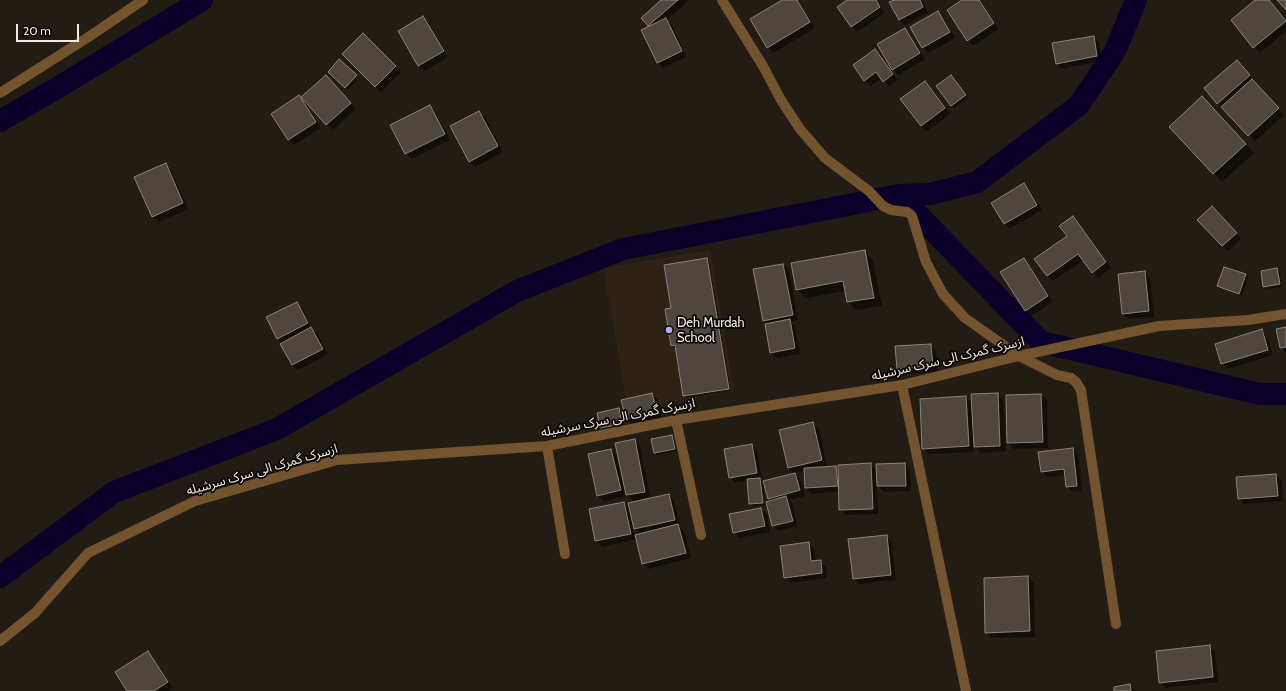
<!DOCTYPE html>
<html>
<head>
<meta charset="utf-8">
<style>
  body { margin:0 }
  #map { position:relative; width:1286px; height:691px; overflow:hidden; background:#231c14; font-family:Cabin,sans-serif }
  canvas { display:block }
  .scale { position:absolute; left:16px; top:24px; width:63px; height:18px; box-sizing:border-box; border:2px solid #eee9e3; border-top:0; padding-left:5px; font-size:12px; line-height:14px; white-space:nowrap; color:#eee9e3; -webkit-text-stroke:3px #0a0705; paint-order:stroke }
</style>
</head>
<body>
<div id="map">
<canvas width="1286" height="691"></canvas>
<div class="scale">20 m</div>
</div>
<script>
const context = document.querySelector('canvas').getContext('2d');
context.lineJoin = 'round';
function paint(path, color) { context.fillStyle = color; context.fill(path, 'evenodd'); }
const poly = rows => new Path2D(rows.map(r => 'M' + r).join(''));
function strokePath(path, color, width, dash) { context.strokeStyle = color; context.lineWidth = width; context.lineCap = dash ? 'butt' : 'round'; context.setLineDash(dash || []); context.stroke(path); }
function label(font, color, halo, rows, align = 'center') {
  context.font = font + ' Cabin,"Noto Sans Arabic",sans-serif'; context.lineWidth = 3.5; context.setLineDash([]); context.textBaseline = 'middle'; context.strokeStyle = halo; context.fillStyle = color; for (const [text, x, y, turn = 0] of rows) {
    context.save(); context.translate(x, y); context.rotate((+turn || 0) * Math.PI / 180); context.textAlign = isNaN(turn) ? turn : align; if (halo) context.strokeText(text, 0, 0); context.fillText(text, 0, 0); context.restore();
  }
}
paint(poly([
  [710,250,734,391,628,410,603,268]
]), '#2e2215');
paint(poly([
  [663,0,690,0,667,20,672,25,686,57,663,68,658,62,651,27,643,18],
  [784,0,798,0,815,28,773,53,768,47],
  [849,0,876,0,885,13,857,32,852,26],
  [896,0,922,0,928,13,905,25,899,19],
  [963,0,980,0,999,29,973,46,968,40],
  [1257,0,1269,0,1286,20,1286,31,1260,53,1254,47],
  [938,12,943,18,955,38,929,53,923,48,911,27],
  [423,18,429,23,448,57,425,71,419,66,399,32],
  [905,29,910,35,925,59,899,75,893,69],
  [363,35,401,73,381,92,344,54],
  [1093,37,1099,42,1102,61,1062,69,1057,63],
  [880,56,898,80,889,86,882,78,870,86,854,66],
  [339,61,358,78,348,90,329,72],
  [1242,67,1255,81,1254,82,1284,115,1255,141,1218,103],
  [954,78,968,98,954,108,952,105],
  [331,82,356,109,333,130,303,97],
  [925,82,931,88,950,114,927,131,921,126],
  [299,97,305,102,321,128,294,145,289,139],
  [430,106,435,111,450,140,412,159,406,153],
  [1211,106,1254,153,1222,182,1214,173],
  [479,112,485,117,503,152,475,167,469,161],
  [165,164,171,170,188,209,159,222,153,217],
  [1024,184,1029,190,1042,210,1010,229,1005,224,992,203],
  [1218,213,1241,239,1228,251,1222,245],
  [1073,217,1079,223,1111,268,1098,278,1084,260,1053,281,1048,276,1068,237],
  [865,251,873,260,882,306,856,310,848,302,846,291,806,298,797,289],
  [706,259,709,261,731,391,687,398,684,396,676,348,674,348,672,345,672,309],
  [1024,259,1029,265,1053,302,1031,316,1025,310],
  [783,265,789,270,798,320,791,322,795,326,800,354,777,358,771,352,768,324,763,320],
  [1277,269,1280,271,1282,287,1267,289,1264,287],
  [1144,272,1150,278,1154,317,1129,319,1123,314],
  [1245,275,1248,278,1242,296,1221,288,1218,286],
  [297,303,303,309,312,329,317,333,328,354,298,370,292,365,283,343,278,338],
  [1286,328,1286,353,1281,348],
  [1261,330,1267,336,1273,355,1228,369,1222,363],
  [930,345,936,351,938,372,904,374,898,368],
  [652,394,658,399,662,418,632,424,626,418],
  [997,394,1003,400,1006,451,980,453,974,446,974,452,929,454,923,448,966,397,973,404],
  [1041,395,1047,400,1048,448,1014,449,1008,443],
  [619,409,621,412,624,426,603,430,601,427],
  [813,423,819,429,827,467,836,467,839,470,871,464,877,471,905,464,910,470,911,491,884,492,877,485,878,514,846,515,840,510,840,491,812,494,806,488,805,471,794,473,800,479,805,496,789,500,792,503,798,526,779,531,773,526,772,501,769,498,795,474,788,468],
  [672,436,674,438,677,451,657,455,655,452],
  [634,441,640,446,651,499,668,495,674,500,680,525,678,526,684,531,691,558,649,569,643,563,637,539,602,547,596,541,590,510,624,503,631,510,651,499,650,497,633,501,625,493,626,496,604,501,598,496,611,450,617,455,618,462,620,461],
  [633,527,641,535,635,536],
  [752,445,757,451,762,479,760,479,763,482,765,505,753,506,750,503,748,481,735,483,729,477],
  [1072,449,1078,455,1082,491,1073,492,1067,486,1066,475,1047,477,1042,471],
  [1276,475,1282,481,1283,501,1244,504,1239,499],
  [761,509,767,515,770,532,739,538,734,532],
  [886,536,892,542,896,580,860,584,854,579],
  [808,543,814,549,816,562,820,561,826,567,827,578,791,583,785,577],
  [1028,577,1034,583,1035,637,992,638,986,632,985,579],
  [1209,646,1215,652,1218,682,1166,688,1160,682],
  [148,653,153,658,173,688,168,691,128,691],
  [1129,686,1135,691,1115,691]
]), '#0007');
strokePath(poly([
  [0,121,57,88,202,0],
  [899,195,930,194,977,182,1079,105,1115,51,1136,0],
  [0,577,114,492,277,429,517,291,623,249,899,195,1041,342,1260,394,1286,394]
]), '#0b002a', 22);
const building = poly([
  [661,0,678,0,648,26,641,18,661,0],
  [782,0,797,0,810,22,767,48,750,19,782,0],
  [847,0,876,0,880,7,851,27,837,7,847,0],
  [894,0,920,0,923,7,899,20,889,2,894,0],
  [962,0,979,0,994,23,967,41,947,10,962,0],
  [1255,0,1269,0,1286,21,1253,48,1231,20,1255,0],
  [1277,0,1286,0,1286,10,1277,0],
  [938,11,950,32,922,48,910,27,938,11],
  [423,16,444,51,418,66,398,31,423,16],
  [666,18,682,51,657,63,641,30,666,18],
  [905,28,920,53,892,70,877,44,905,28],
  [363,33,396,66,375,87,342,54,363,33],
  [1094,36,1097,56,1056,64,1052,43,1094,36],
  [875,49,893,74,883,82,876,72,864,81,853,65,875,49],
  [339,59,357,75,345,88,328,72,339,59],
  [1237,60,1250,75,1217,104,1204,88,1237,60],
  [326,75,351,103,326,125,301,97,326,75],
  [951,75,966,95,951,106,936,86,951,75],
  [1252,79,1279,108,1248,136,1221,107,1252,79],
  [925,81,945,108,921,126,900,99,925,81],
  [299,95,316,122,288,140,271,114,299,95],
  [1202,96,1246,144,1213,174,1169,127,1202,96],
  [430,105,445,134,405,154,390,125,430,105],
  [479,111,498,146,469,162,450,126,479,111],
  [166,163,183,203,152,217,134,177,166,163],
  [1024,183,1037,205,1004,224,991,203,1024,183],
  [1212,206,1237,233,1222,246,1197,220,1212,206],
  [1073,216,1106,262,1092,273,1078,254,1047,276,1034,259,1067,236,1059,226,1073,216],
  [865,250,874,298,847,302,843,281,796,290,791,263,865,250],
  [707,258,729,389,683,396,675,345,671,346,665,309,671,308,664,265,707,258],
  [1024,258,1048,296,1025,311,1000,272,1024,258],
  [783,264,793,315,763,321,753,269,783,264],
  [1224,267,1246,274,1239,294,1217,286,1224,267],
  [1277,268,1280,284,1263,287,1261,271,1277,268],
  [1145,271,1149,311,1122,314,1118,274,1145,271],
  [297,302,308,323,277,339,266,317,297,302],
  [790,319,795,348,770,353,765,324,790,319],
  [311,327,323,349,292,365,280,344,311,327],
  [1286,327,1286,347,1280,348,1276,329,1286,327],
  [1262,329,1268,350,1221,364,1215,344,1262,329],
  [931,344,933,366,897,369,895,346,931,344],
  [652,393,657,412,626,419,621,400,652,393],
  [998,393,1000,446,974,447,971,394,998,393],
  [1041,394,1043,442,1007,443,1006,395,1041,394],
  [966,396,969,446,922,449,920,399,966,396],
  [619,408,622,424,600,428,597,413,619,408],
  [813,422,822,460,788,468,779,430,813,422],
  [672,435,675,449,654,453,651,439,672,435],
  [635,439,645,492,626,495,615,443,635,439],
  [752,444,757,473,729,478,724,449,752,444],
  [1073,448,1077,486,1066,487,1064,469,1041,472,1038,452,1073,448],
  [611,449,621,490,597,496,588,454,611,449],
  [871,463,873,509,839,510,838,465,871,463],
  [905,463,906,486,877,486,876,464,905,463],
  [836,466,838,486,805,488,804,468,836,466],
  [795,473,800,490,768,499,763,481,795,473],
  [1276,474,1278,496,1238,499,1236,477,1276,474],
  [760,478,763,503,749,504,747,479,760,478],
  [669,494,675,520,634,529,628,503,669,494],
  [786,496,793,521,772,526,766,502,786,496],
  [624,502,631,534,595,541,589,509,624,502],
  [761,508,765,526,733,533,729,514,761,508],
  [678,524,686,553,642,564,635,535,678,524],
  [887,535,891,575,853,579,848,539,887,535],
  [809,542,811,561,821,560,822,573,784,578,780,546,809,542],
  [1028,576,1030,631,985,633,984,578,1028,576],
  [1210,645,1213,677,1159,683,1156,651,1210,645],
  [148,651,168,682,154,691,127,691,115,672,148,651],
  [1130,684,1131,691,1114,691,1114,687,1130,684]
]);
paint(building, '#4f473e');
strokePath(building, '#8c8379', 1);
strokePath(poly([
  [722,0,763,66,781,100,800,129,825,158,869,191,883,206,891,210,907,212,910,214,912,216,926,262,943,294,965,318,1019,356,1057,375,1071,378,1076,382,1081,390,1116,624],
  [0,93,90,36,143,0],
  [902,385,966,691],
  [676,420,701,535],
  [547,446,565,554],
  [0,641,35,613,88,553,195,501,337,460,547,446,676,420,902,385,1019,356,1159,326,1248,320,1286,314]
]), '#73542e', 10);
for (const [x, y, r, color] of [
  [669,330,4,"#b3acf9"]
]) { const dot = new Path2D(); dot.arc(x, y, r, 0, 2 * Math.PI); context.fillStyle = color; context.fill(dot); strokePath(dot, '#0a0705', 1.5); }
label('13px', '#eee9e3', '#0a0705', [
  ["Deh Murdah",677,323],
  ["School",677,338]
], 'left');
label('13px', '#eee9e3', '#0a0705', [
  ["ازسرک گمرک الی سرک سرشیله",948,359,-13],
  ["ازسرک گمرک الی سرک سرشیله",618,418,-11],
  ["ازسرک گمرک الی سرک سرشیله",262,470,-16]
]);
</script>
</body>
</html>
